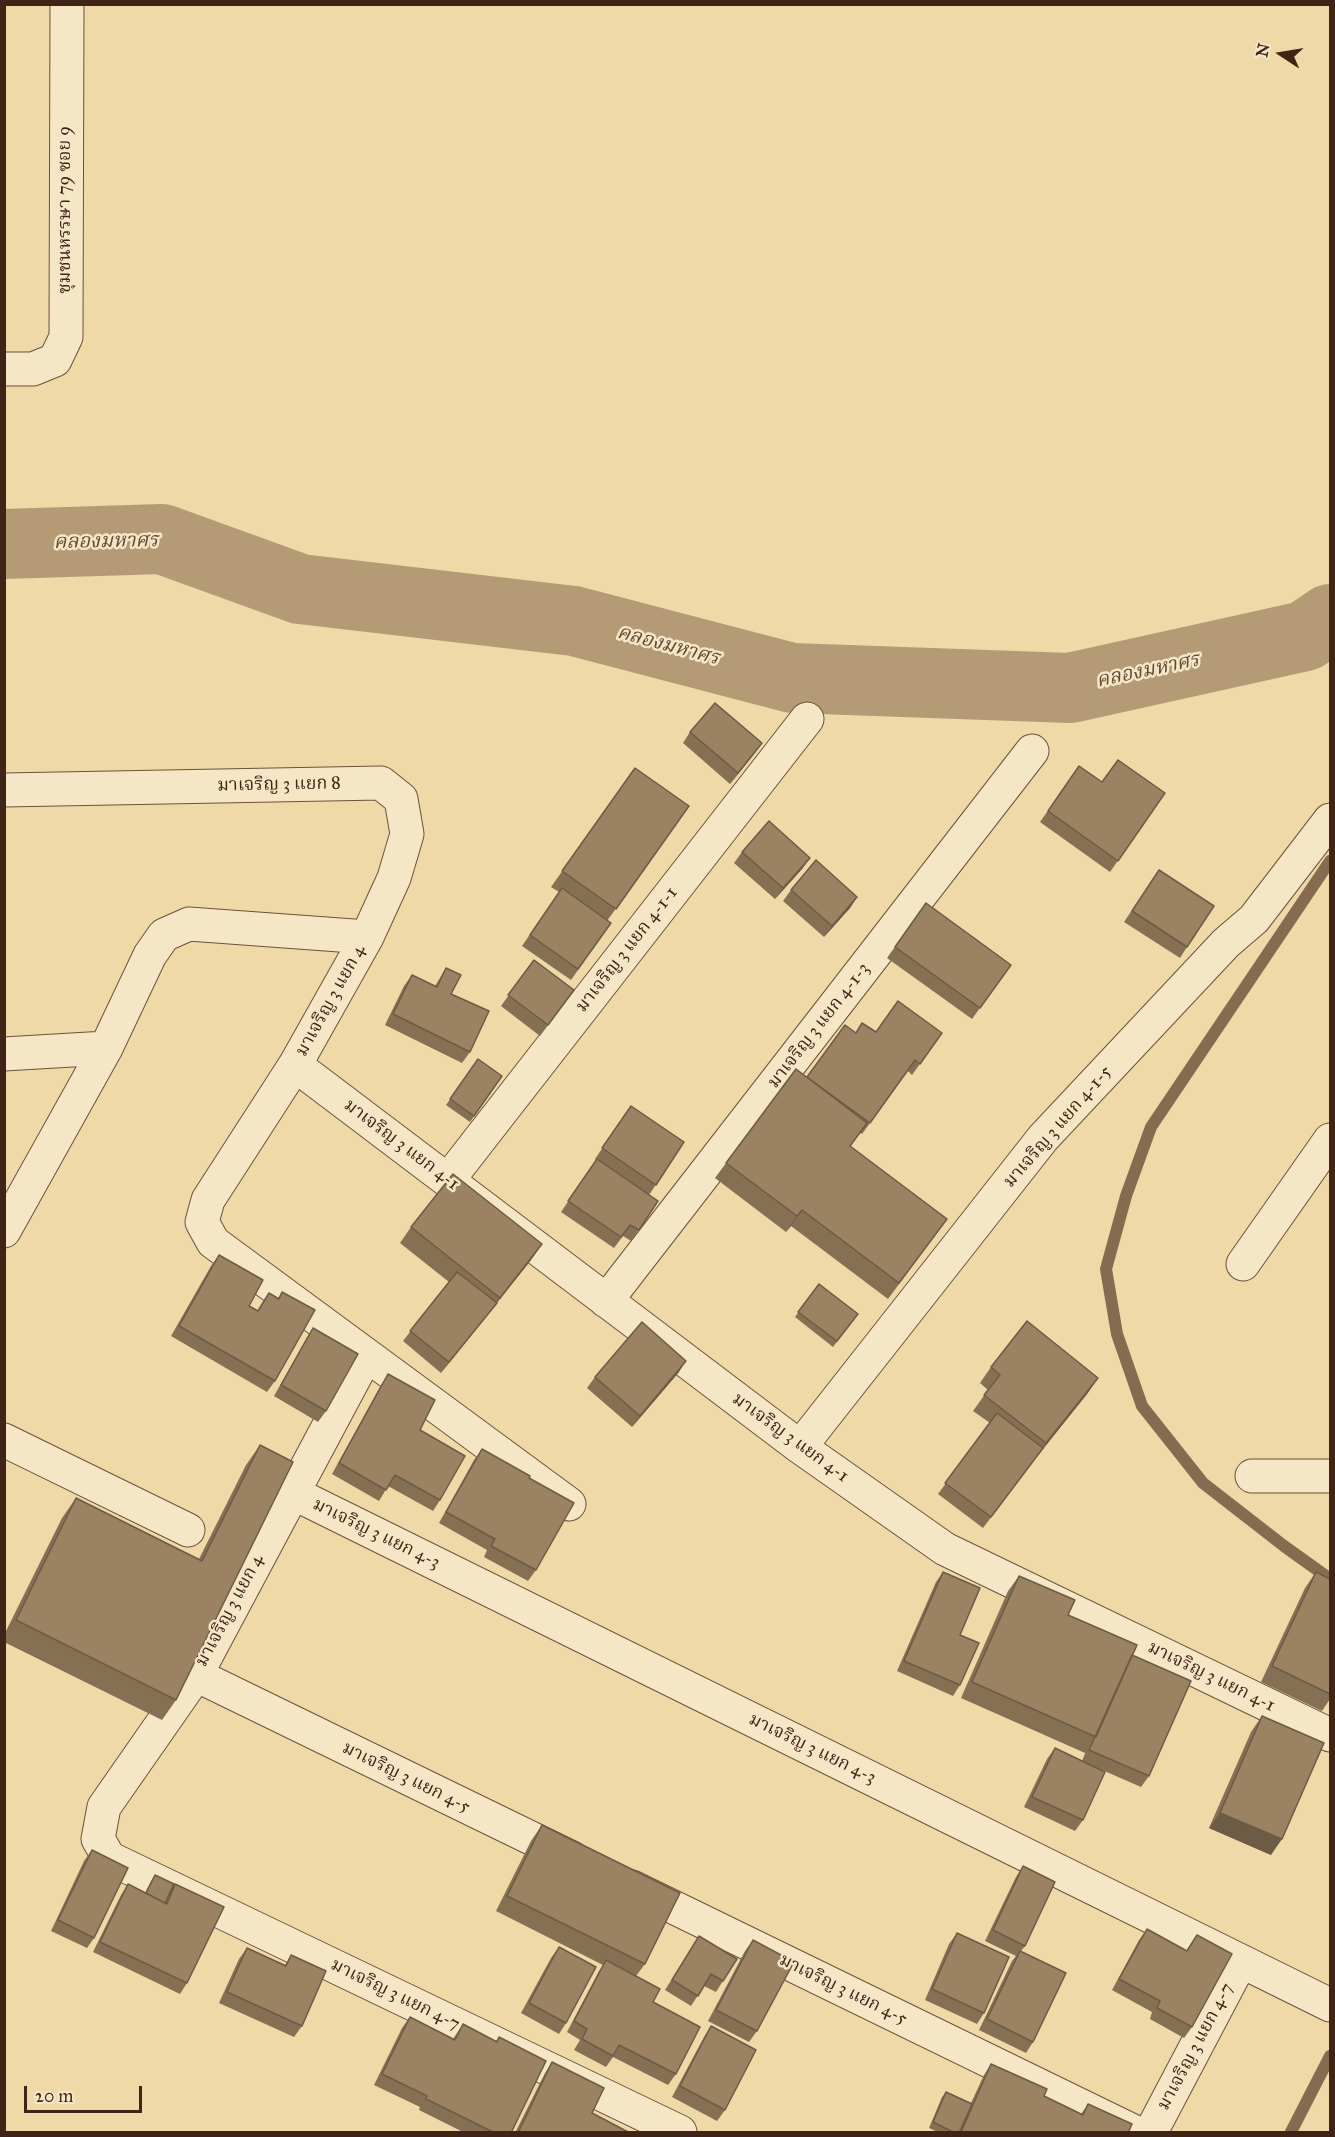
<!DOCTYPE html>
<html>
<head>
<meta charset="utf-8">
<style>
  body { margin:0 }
  #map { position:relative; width:1335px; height:2137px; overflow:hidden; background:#efd9a7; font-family:"IM FELL Great Primer",serif }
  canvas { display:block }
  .frame { position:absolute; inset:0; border:6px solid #402417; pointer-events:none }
  .north { position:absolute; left:1251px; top:24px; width:60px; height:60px; -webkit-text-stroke:4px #f5e6c6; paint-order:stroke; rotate:282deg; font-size:16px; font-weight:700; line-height:24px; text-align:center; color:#402417 }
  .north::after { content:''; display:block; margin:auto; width:21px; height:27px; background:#402417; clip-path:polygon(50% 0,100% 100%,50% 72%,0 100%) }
  .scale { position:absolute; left:24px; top:2086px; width:118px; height:27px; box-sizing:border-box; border:3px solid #402417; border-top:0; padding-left:8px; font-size:18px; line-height:21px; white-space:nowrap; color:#402417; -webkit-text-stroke:4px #f5e6c6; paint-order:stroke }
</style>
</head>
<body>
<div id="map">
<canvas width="1335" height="2137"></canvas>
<div class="frame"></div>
<div class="north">N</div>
<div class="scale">20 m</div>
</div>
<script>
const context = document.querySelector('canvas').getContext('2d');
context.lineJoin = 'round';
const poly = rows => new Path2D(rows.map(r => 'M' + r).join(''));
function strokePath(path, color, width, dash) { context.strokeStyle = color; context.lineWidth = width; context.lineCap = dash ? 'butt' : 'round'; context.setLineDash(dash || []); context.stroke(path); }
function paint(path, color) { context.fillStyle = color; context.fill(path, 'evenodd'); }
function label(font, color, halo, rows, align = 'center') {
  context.font = font + ' "IM FELL Great Primer","Noto Serif Thai",serif'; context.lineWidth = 5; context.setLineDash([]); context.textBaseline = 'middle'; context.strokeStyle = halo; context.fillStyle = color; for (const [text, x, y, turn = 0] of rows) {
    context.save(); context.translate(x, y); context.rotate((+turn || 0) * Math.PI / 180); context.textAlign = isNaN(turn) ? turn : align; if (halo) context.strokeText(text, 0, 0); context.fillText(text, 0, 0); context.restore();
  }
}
strokePath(poly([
  [1330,861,1151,1127,1126,1196,1106,1269,1117,1334,1142,1406,1203,1483,1284,1546,1330,1579],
  [1291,2132,1330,2056]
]), '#866b50', 12);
strokePath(poly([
  [4,544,162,539,300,589,574,621,792,678,1070,688,1305,636,1330,619]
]), '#b49b76', 70);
const minor = poly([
  [4,369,33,369,55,360,66,337,67,4],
  [4,790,381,783,401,799,407,834,394,878,367,937,295,1065,208,1200,202,1222,213,1242,569,1504],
  [4,1054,106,1048],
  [295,1065,800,1447,945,1549,1330,1735],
  [448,1180,807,719],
  [4,1231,106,1048,150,955,164,935,189,924,367,937],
  [1243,1264,1330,1140],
  [606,1301,1032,751],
  [366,1356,196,1675,104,1807,98,1839,109,1858,680,2132],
  [4,1440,188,1530],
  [800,1447,1043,1138,1226,943,1254,919,1330,820],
  [1252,1476,1330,1476],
  [293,1493,1330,2005],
  [196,1675,572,1858],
  [632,1887,1135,2132],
  [1151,2132,1241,1961]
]);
strokePath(minor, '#6c513b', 35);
strokePath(minor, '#f5e6c6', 33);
paint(poly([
  [690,732,762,743,754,754,730,784,683,743],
  [1079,766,1102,782,1165,793,1110,872,1040,822],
  [635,768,689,806,607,921,611,923,571,980,522,946,559,892,551,887],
  [742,852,810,858,802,869,775,899,734,863],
  [1159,870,1187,947,1180,958,1124,922],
  [791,890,857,897,850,908,824,937,783,901],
  [926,903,1011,965,972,1019,887,958],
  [534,960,574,990,540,1036,501,1006],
  [446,968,451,994,470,1052,462,1063,385,1025,404,986,412,975,435,986],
  [876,1032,942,1033,912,1075,908,1071,862,1134,860,1133,850,1146,947,1219,888,1299,791,1226,786,1232,715,1178,726,1163,807,1077,855,1033],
  [478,1059,502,1076,470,1122,446,1105],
  [631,1106,684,1142,649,1195,658,1201,631,1241,623,1236,614,1248,561,1212,596,1160,595,1159],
  [411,1227,531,1260,441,1373,403,1341,449,1282,400,1243],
  [219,1255,249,1306,257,1311,269,1293,278,1298,282,1292,275,1381,267,1392,171,1336,211,1266],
  [819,1284,858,1314,833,1347,795,1317],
  [313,1328,326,1411,318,1422,274,1396,306,1339],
  [991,1367,1098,1378,1087,1394,1035,1459,983,1528,938,1494,990,1423,973,1411,988,1390,980,1383],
  [679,1372,632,1427,587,1388,595,1377],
  [388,1374,420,1430,440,1500,433,1511,388,1486,379,1501,332,1474,381,1385],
  [260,1445,176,1700,162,1720,4,1642,4,1635,62,1518,76,1498,199,1559,246,1465],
  [482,1449,529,1478,536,1570,528,1581,484,1557,487,1550,439,1523,474,1460],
  [943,1572,960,1635,960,1685,953,1696,897,1671,936,1582],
  [1316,1572,1330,1579,1330,1699,1322,1711,1261,1682,1305,1588],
  [1019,1576,1068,1615,1132,1655,1149,1776,1141,1787,1093,1766,1083,1820,1075,1831,1024,1807,1047,1759,1055,1748,1082,1761,1086,1751,1085,1753,961,1698,1008,1591],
  [1262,1716,1271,1855,1209,1828,1251,1732],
  [542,1825,645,1964,636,1976,653,2002,676,2074,668,2085,613,2057,606,2067,574,2050,580,2040,567,2032,599,1971,603,1965,496,1911,531,1841],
  [92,1850,94,1938,87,1948,51,1931,84,1861],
  [1023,1866,1025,1946,1021,1951,1033,2042,1026,2053,979,2030,1012,1961,1016,1956,985,1941,1016,1877],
  [155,1875,171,1889,175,1884,187,1983,180,1994,93,1952,121,1895,128,1884,145,1893,151,1881],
  [1147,1929,1186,1951,1197,1935,1192,2027,1184,2038,1150,2019,1152,2012,1112,1990,1139,1940],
  [957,1933,984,2013,977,2024,925,2000,949,1944],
  [699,1936,723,1981,716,1992,704,1986,691,2006,665,1990],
  [753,1940,757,2031,749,2042,708,2021,745,1951],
  [559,1947,566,2023,559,2034,521,2013,551,1958],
  [247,1948,285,1965,291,1955,302,2026,294,2037,219,2003,239,1959],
  [410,2017,453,2039,463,2024,496,2041,499,2037,511,2133,465,2133,419,2110,420,2107,374,2085,402,2028],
  [711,2026,725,2110,717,2121,672,2097,704,2037],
  [552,2062,592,2113,630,2133,515,2133,545,2073],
  [991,2064,1044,2096,1081,2114,1088,2104,1128,2133,940,2133,929,2128,942,2097,946,2092,971,2103,984,2075]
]), '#857054');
paint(poly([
  [762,743,754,754,730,784,738,773],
  [810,858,802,869,775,899,783,888],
  [857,897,850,908,824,937,832,926],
  [802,1210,791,1226,786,1232,797,1216],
  [542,1244,531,1260,441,1373,449,1362],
  [686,1361,679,1372,632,1427,640,1416],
  [1098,1378,1087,1394,1035,1459,983,1528,1046,1443],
  [1220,1813,1282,1839,1271,1855,1209,1828]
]), '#6c5b45');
const building = poly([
  [715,703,762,743,738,773,690,732,715,703],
  [1118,760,1165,793,1118,861,1048,811,1079,766,1102,782,1118,760],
  [635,768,689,806,616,909,562,871,635,768],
  [769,821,810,858,783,888,742,852,769,821],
  [816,860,857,897,832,926,791,890,816,860],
  [1159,870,1214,906,1187,947,1132,911,1159,870],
  [562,888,611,923,578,969,530,935,562,888],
  [926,903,1011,965,980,1008,895,947,926,903],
  [534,960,574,990,548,1025,508,995,534,960],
  [446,968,461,975,451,994,489,1011,470,1052,393,1014,412,975,437,987,446,968],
  [898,1001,942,1033,920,1064,915,1060,870,1123,807,1077,845,1025,856,1033,862,1023,876,1032,898,1001],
  [478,1059,502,1076,474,1116,450,1099,478,1059],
  [796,1069,867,1123,850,1146,947,1219,899,1283,802,1210,797,1216,726,1163,796,1069],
  [631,1106,684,1142,656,1185,602,1148,631,1106],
  [597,1159,658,1201,639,1230,630,1225,621,1237,568,1201,597,1159],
  [453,1174,542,1244,500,1298,411,1227,453,1174],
  [219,1255,263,1280,249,1306,258,1311,269,1293,279,1299,282,1292,315,1310,275,1381,179,1326,219,1255],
  [457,1272,497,1303,449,1362,410,1331,457,1272],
  [819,1284,858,1314,837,1341,798,1312,819,1284],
  [1027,1321,1098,1378,1046,1443,984,1395,1000,1375,991,1367,1027,1321],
  [642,1322,686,1361,640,1416,595,1377,642,1322],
  [313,1328,358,1354,326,1411,281,1385,313,1328],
  [388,1374,435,1400,420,1430,465,1456,440,1500,395,1475,386,1490,339,1463,388,1374],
  [997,1413,1043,1448,991,1517,945,1483,997,1413],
  [260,1445,293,1462,176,1700,16,1620,76,1498,202,1561,260,1445],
  [482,1449,530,1476,529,1478,574,1503,536,1570,491,1546,495,1539,446,1512,482,1449],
  [943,1572,980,1588,960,1635,979,1643,960,1685,904,1661,943,1572],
  [1316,1572,1330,1579,1330,1694,1272,1666,1316,1572],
  [1019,1576,1075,1600,1068,1615,1137,1645,1096,1737,972,1682,1019,1576],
  [1132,1655,1191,1681,1149,1776,1089,1750,1132,1655],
  [1262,1716,1324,1743,1282,1839,1220,1813,1262,1716],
  [1055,1748,1105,1772,1083,1820,1032,1797,1055,1748],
  [542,1825,680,1893,645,1964,507,1896,542,1825],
  [92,1850,128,1868,94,1938,58,1920,92,1850],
  [1023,1866,1055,1882,1025,1946,993,1930,1023,1866],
  [155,1875,174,1884,165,1903,146,1893,155,1875],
  [128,1884,167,1904,175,1884,224,1907,187,1983,100,1942,128,1884],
  [1147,1929,1187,1951,1197,1935,1232,1954,1192,2027,1157,2008,1160,2001,1119,1979,1147,1929],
  [957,1933,1009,1957,984,2013,932,1989,957,1933],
  [699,1936,737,1959,723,1981,711,1974,698,1996,672,1980,699,1936],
  [753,1940,794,1962,757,2031,716,2010,753,1940],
  [559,1947,596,1967,566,2023,529,2003,559,1947],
  [247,1948,286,1966,291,1955,326,1971,302,2026,227,1992,247,1948],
  [1020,1951,1066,1973,1033,2042,987,2019,1020,1951],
  [606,1960,660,1989,653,2002,700,2027,676,2074,619,2045,613,2056,582,2039,587,2029,574,2021,606,1960],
  [410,2017,455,2040,463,2024,497,2042,499,2037,546,2061,511,2133,495,2133,426,2099,427,2096,382,2074,410,2017],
  [711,2026,756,2050,725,2110,680,2086,711,2026],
  [552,2062,604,2088,592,2113,630,2133,518,2133,552,2062],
  [991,2064,1047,2089,1044,2096,1083,2115,1088,2104,1132,2124,1128,2133,963,2133,961,2132,991,2064],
  [946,2092,972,2104,959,2133,955,2133,933,2122,946,2092]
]);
paint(building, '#9b8262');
strokePath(building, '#6c5b45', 1.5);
label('18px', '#402417', '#f5e6c6', [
  ["ชุมชนหรรษา 79 ซอย 9",66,210,-90],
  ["มาเจริญ 3 แยก 8",279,785,-1],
  ["มาเจริญ 3 แยก 4-1-1",627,950,-52],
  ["มาเจริญ 3 แยก 4",331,1001,-61],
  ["มาเจริญ 3 แยก 4-1-3",819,1026,-52],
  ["มาเจริญ 3 แยก 4-1-5",1058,1127,-49],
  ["มาเจริญ 3 แยก 4-1",401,1145,37],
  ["มาเจริญ 3 แยก 4-1",790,1438,36],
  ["มาเจริญ 3 แยก 4-3",376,1534,26],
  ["มาเจริญ 3 แยก 4",230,1611,-62],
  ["มาเจริญ 3 แยก 4-1",1211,1677,26],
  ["มาเจริญ 3 แยก 4-3",812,1749,26],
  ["มาเจริญ 3 แยก 4-5",406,1778,26],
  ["มาเจริญ 3 แยก 4-5",843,1990,26],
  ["มาเจริญ 3 แยก 4-7",395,1995,26],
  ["มาเจริญ 3 แยก 4-7",1196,2047,-62]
]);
label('italic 20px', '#634834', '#f5e6c6', [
  ["คลองมหาศร",106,542,-1],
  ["คลองมหาศร",668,646,15],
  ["คลองมหาศร",1148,671,-12]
]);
</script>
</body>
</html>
